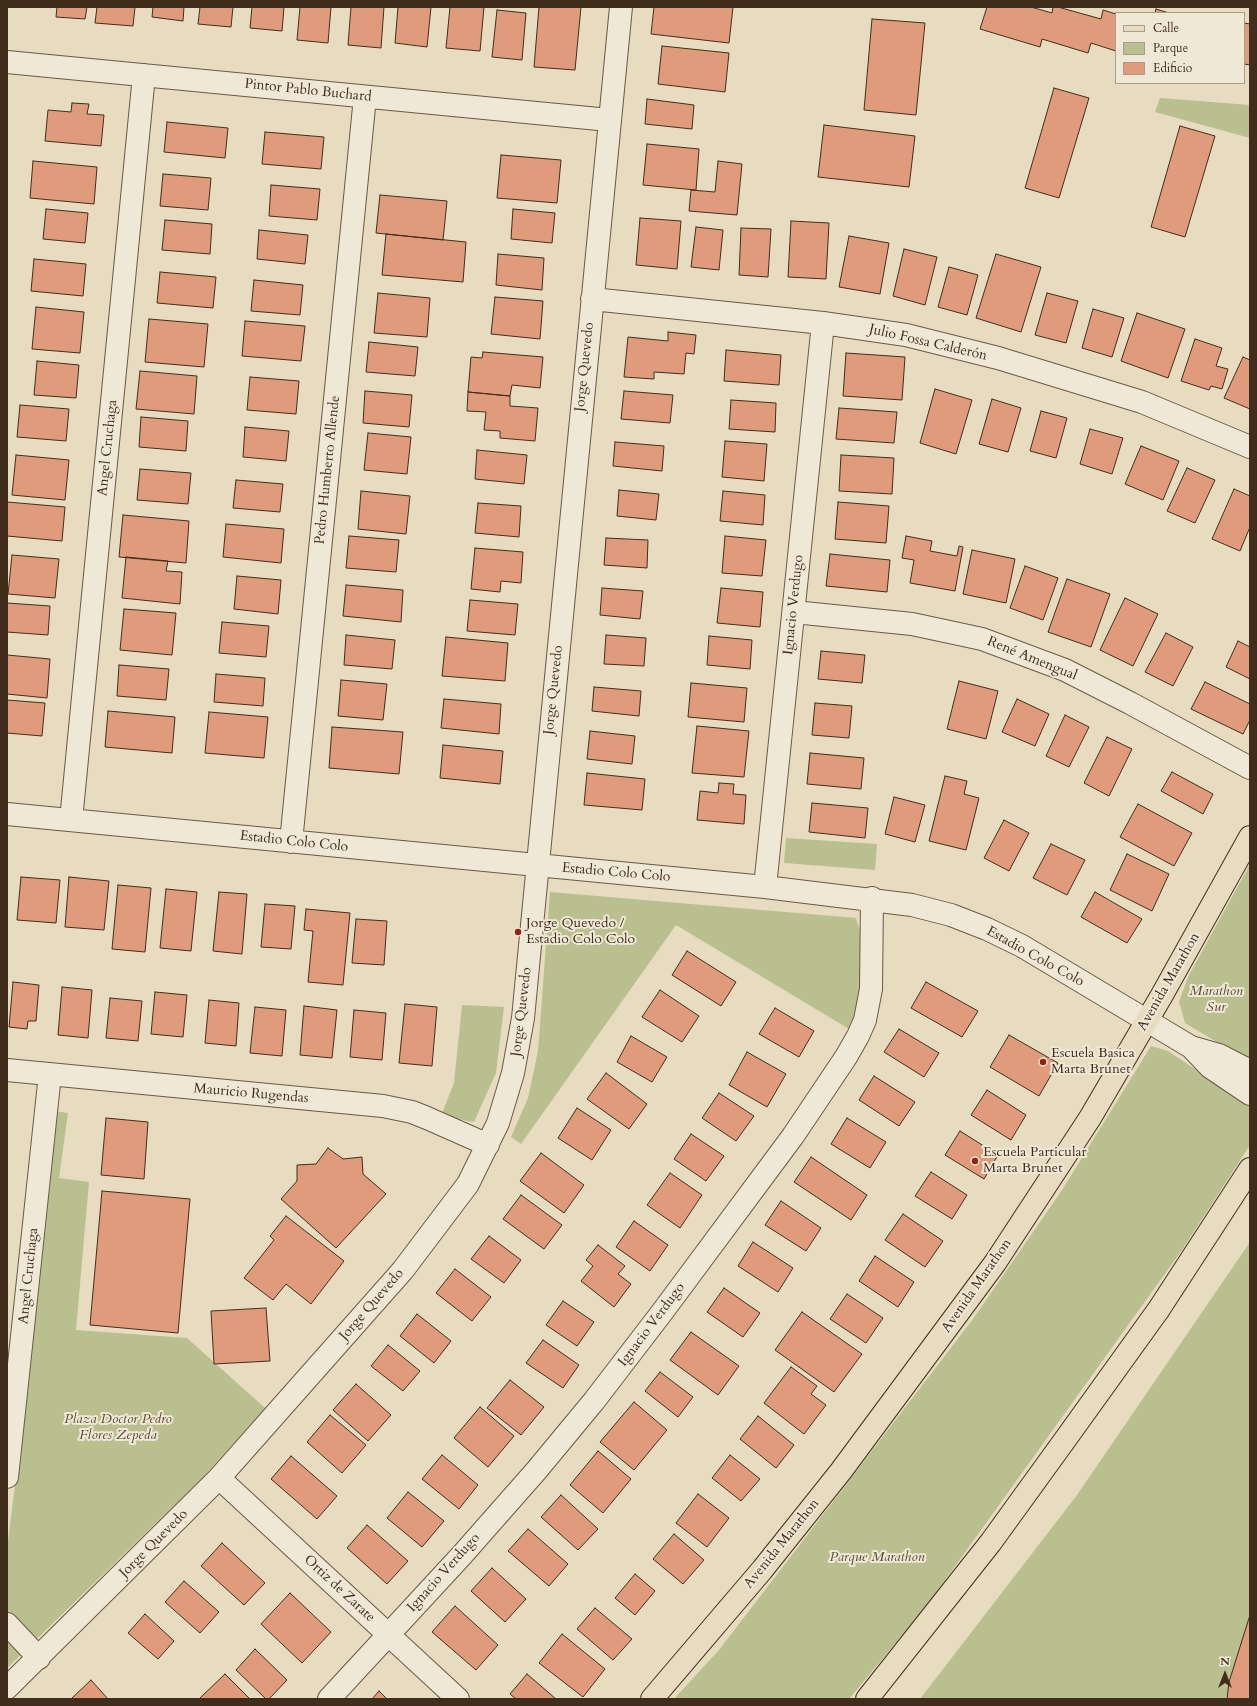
<!DOCTYPE html>
<html>
<head>
<meta charset="utf-8">
<style>
  body { margin:0 }
  #map { position:relative; width:1257px; height:1706px; overflow:hidden; background:#e8dcc0; font-family:Cardo,serif }
  canvas { display:block }
  .frame { position:absolute; inset:0; border:8px solid #412d1c; pointer-events:none }
  .legend { position:absolute; left:1115px; top:12px; width:130px; height:72px; box-sizing:border-box; background:#f0e8d6; border:1px solid #aa9d8c; margin:0; padding:5px 7px; list-style:none; font-size:12px; color:#412d1c }
  .legend li { display:flex; align-items:center; gap:8px; height:20px }
  .legend b { width:20px; border:1px solid #aa9d8c }
  .north { position:absolute; left:1205px; top:1654px; width:40px; height:40px; -webkit-text-stroke:3px #f0e8d6; paint-order:stroke; rotate:0deg; font-size:11px; font-weight:700; line-height:16px; text-align:center; color:#412d1c }
  .north::after { content:''; display:block; margin:auto; width:14px; height:18px; background:#412d1c; clip-path:polygon(50% 0,100% 100%,50% 72%,0 100%) }
</style>
</head>
<body>
<div id="map">
<canvas width="1257" height="1706"></canvas>
<div class="frame"></div>
<ul class="legend">
<li><b style="height:5px;background:#e8dcc0"></b>Calle</li>
<li><b style="height:11px;background:#babf8f"></b>Parque</li>
<li><b style="height:11px;background:#e09b7c"></b>Edificio</li>
</ul>
<div class="north">N</div>
</div>
<script>
const context = document.querySelector('canvas').getContext('2d');
context.lineJoin = 'round';
function paint(path, color) { context.fillStyle = color; context.fill(path, 'evenodd'); }
const poly = rows => new Path2D(rows.map(r => 'M' + r).join(''));
function strokePath(path, color, width, dash) { context.strokeStyle = color; context.lineWidth = width; context.lineCap = dash ? 'butt' : 'round'; context.setLineDash(dash || []); context.stroke(path); }
function label(font, color, halo, rows, align = 'center') {
  context.font = font + ' Cardo,serif'; context.lineWidth = 4; context.setLineDash([]); context.textBaseline = 'middle'; context.strokeStyle = halo; context.fillStyle = color; for (const [text, x, y, turn = 0] of rows) {
    context.save(); context.translate(x, y); context.rotate((+turn || 0) * Math.PI / 180); context.textAlign = isNaN(turn) ? turn : align; if (halo) context.strokeText(text, 0, 0); context.fillText(text, 0, 0); context.restore();
  }
}
paint(poly([
  [1160,98,1250,105,1250,138,1155,112],
  [786,838,877,844,875,870,784,863],
  [1250,864,1250,1062,1185,1023,1179,1002,1188,977],
  [550,892,856,918,865,947,860,1008,849,1029,676,925,521,1144,511,1137,528,1098,538,1051],
  [462,1005,504,1007,496,1073,474,1122,441,1116,454,1083],
  [1151,1046,1168,1051,1250,1106,1250,1145,1182,1250,928,1604,849,1699,674,1699,719,1650,973,1319,1062,1190],
  [55,1111,68,1113,59,1178,89,1182,76,1330,187,1338,265,1408,205,1475,7,1668,7,1549,20,1446],
  [1250,1242,1250,1699,920,1699,1077,1495]
]), '#babf8f');
const building = poly([
  [57,7,87,7,85,19,56,17,57,7],
  [97,7,135,7,133,26,95,23,97,7],
  [153,7,184,7,183,21,152,17,153,7],
  [200,7,233,7,231,27,198,24,200,7],
  [252,7,284,7,282,31,250,28,252,7],
  [300,7,331,7,328,43,297,40,300,7],
  [351,7,384,7,381,48,348,45,351,7],
  [398,7,431,7,427,47,395,43,398,7],
  [450,7,484,7,480,51,446,48,450,7],
  [539,7,581,7,575,70,534,67,539,7],
  [654,7,733,7,729,43,651,34,654,7],
  [987,7,1031,7,1052,13,1053,7,1058,7,1101,19,1103,10,1116,14,1116,51,1091,43,1088,53,1042,39,1040,47,980,29,987,7],
  [1156,9,1169,13,1155,13,1156,9],
  [497,10,526,13,522,60,492,57,497,10],
  [872,19,925,23,916,115,864,110,872,19],
  [1244,23,1250,24,1250,65,1244,64,1244,23],
  [662,46,729,53,725,92,658,84,662,46],
  [1054,88,1089,98,1059,198,1025,188,1054,88],
  [647,99,694,105,692,129,645,124,647,99],
  [72,103,89,104,87,114,104,115,101,146,45,141,48,110,71,112,72,103],
  [167,122,228,128,225,158,164,152,167,122],
  [824,125,915,136,909,187,818,177,824,125],
  [1180,126,1215,136,1185,237,1151,227,1180,126],
  [265,132,324,137,321,169,262,164,265,132],
  [647,144,699,149,696,190,643,185,647,144],
  [501,155,561,160,557,203,497,198,501,155],
  [33,161,97,167,94,204,30,198,33,161],
  [718,161,742,164,737,215,689,211,691,190,715,192,718,161],
  [163,174,211,178,208,210,160,206,163,174],
  [271,185,320,189,317,220,269,216,271,185],
  [380,195,447,201,443,240,376,233,380,195],
  [46,209,88,213,85,243,43,239,46,209],
  [513,209,555,213,552,243,511,239,513,209],
  [640,218,681,221,677,269,636,265,640,218],
  [165,220,212,224,210,254,162,250,165,220],
  [791,221,829,223,826,279,788,277,791,221],
  [696,227,723,230,719,270,691,267,696,227],
  [741,228,771,229,768,277,739,275,741,228],
  [259,230,308,235,305,264,257,259,259,230],
  [386,234,466,242,463,282,382,275,386,234],
  [849,236,889,243,880,294,839,287,849,236],
  [904,249,937,257,925,305,893,296,904,249],
  [498,254,544,258,542,290,496,285,498,254],
  [996,254,1041,267,1021,332,976,318,996,254],
  [34,259,86,264,83,296,31,291,34,259],
  [949,267,978,275,967,315,938,307,949,267],
  [160,272,216,277,213,308,157,303,160,272],
  [254,280,303,285,300,315,251,311,254,280],
  [378,293,430,298,427,337,374,333,378,293],
  [1047,293,1078,301,1066,343,1035,335,1047,293],
  [495,297,543,301,540,339,491,334,495,297],
  [36,307,84,312,80,353,32,349,36,307],
  [1093,309,1124,318,1112,357,1082,348,1093,309],
  [1137,313,1185,329,1168,378,1121,361,1137,313],
  [149,319,208,324,204,367,145,362,149,319],
  [245,321,305,326,301,361,242,356,245,321],
  [668,332,696,335,694,354,686,353,684,374,654,372,654,379,624,377,628,337,668,341,668,332],
  [1195,339,1222,348,1216,366,1228,369,1222,389,1211,386,1209,390,1181,381,1195,339],
  [369,342,418,347,415,376,366,372,369,342],
  [726,350,781,355,779,385,724,381,726,350],
  [483,352,543,357,540,388,512,385,510,396,468,392,471,357,482,358,483,352],
  [846,353,905,357,902,400,843,396,846,353],
  [1243,357,1250,360,1250,409,1224,398,1243,357],
  [37,361,79,365,76,398,34,395,37,361],
  [140,371,197,376,194,414,136,409,140,371],
  [250,377,299,381,296,414,247,410,250,377],
  [935,389,972,400,956,454,920,443,935,389],
  [365,391,412,395,409,427,363,423,365,391],
  [624,391,673,395,670,423,621,419,624,391],
  [468,392,510,396,510,406,538,408,535,441,500,438,500,431,484,430,486,412,467,411,468,392],
  [992,399,1021,408,1008,452,979,444,992,399],
  [731,400,776,403,775,432,729,429,731,400],
  [20,405,69,409,66,441,17,437,20,405],
  [839,408,897,412,894,443,836,439,839,408],
  [1041,411,1067,418,1056,458,1030,451,1041,411],
  [141,417,188,421,186,451,139,447,141,417],
  [245,427,289,431,286,461,243,457,245,427],
  [1090,429,1123,438,1112,474,1080,464,1090,429],
  [368,433,411,437,407,474,364,470,368,433],
  [725,441,767,444,764,481,722,477,725,441],
  [615,442,664,446,662,471,613,466,615,442],
  [1141,446,1179,461,1163,500,1125,484,1141,446],
  [477,450,527,455,524,484,475,479,477,450],
  [16,455,69,460,65,500,12,495,16,455],
  [841,455,894,458,892,494,839,491,841,455],
  [1187,468,1215,480,1195,523,1167,511,1187,468],
  [140,469,191,473,188,504,137,500,140,469],
  [236,480,283,484,280,512,233,508,236,480],
  [1234,489,1250,496,1250,527,1240,551,1212,539,1234,489],
  [619,490,659,494,656,520,617,516,619,490],
  [361,491,410,496,406,534,358,529,361,491],
  [723,491,765,495,763,525,720,521,723,491],
  [7,502,65,507,62,541,7,536,7,502],
  [838,502,889,506,886,543,835,539,838,502],
  [478,503,521,506,519,537,475,533,478,503],
  [123,515,189,521,186,563,119,557,123,515],
  [226,524,284,529,281,563,223,557,226,524],
  [349,536,399,540,396,572,346,568,349,536],
  [725,536,766,540,762,576,722,573,725,536],
  [906,536,932,541,930,551,957,556,959,546,963,547,955,591,910,583,914,560,902,558,906,536],
  [606,538,648,540,647,568,604,565,606,538],
  [475,548,523,552,521,583,501,581,500,592,471,589,475,548],
  [972,550,1015,559,1006,603,963,594,972,550],
  [830,554,890,560,887,592,826,586,830,554],
  [12,555,59,559,55,598,8,594,12,555],
  [126,557,168,561,166,571,182,572,180,604,122,598,126,557],
  [1025,566,1058,578,1043,620,1010,608,1025,566],
  [237,576,281,580,278,614,234,609,237,576],
  [1067,579,1110,594,1091,647,1048,632,1067,579],
  [346,585,403,590,401,622,343,616,346,585],
  [602,588,643,591,640,619,600,615,602,588],
  [721,588,763,592,760,627,717,623,721,588],
  [1125,598,1158,614,1133,666,1100,650,1125,598],
  [470,600,518,604,515,635,467,631,470,600],
  [7,603,50,606,48,635,7,632,7,603],
  [124,609,176,613,172,655,120,650,124,609],
  [222,622,269,626,266,657,219,653,222,622],
  [1166,633,1193,647,1173,686,1145,672,1166,633],
  [346,635,395,640,392,669,344,665,346,635],
  [606,635,646,638,644,666,604,664,606,635],
  [709,636,752,640,750,669,707,665,709,636],
  [446,637,508,643,505,681,442,676,446,637],
  [1238,641,1250,647,1250,679,1226,667,1238,641],
  [821,651,865,655,862,683,818,679,821,651],
  [7,655,50,659,47,698,7,694,7,655],
  [119,665,169,669,166,700,117,696,119,665],
  [216,674,265,678,263,706,214,702,216,674],
  [341,680,387,684,383,720,338,716,341,680],
  [959,681,998,691,986,739,947,729,959,681],
  [1205,682,1250,704,1250,720,1243,734,1191,709,1205,682],
  [691,683,747,688,744,722,688,717,691,683],
  [594,687,641,691,639,716,592,711,594,687],
  [444,699,501,704,499,734,441,728,444,699],
  [1017,699,1049,714,1035,746,1002,732,1017,699],
  [7,700,45,703,42,736,7,733,7,700],
  [815,703,852,706,849,738,812,735,815,703],
  [108,711,175,717,172,753,105,747,108,711],
  [209,712,268,717,264,758,205,753,209,712],
  [1065,715,1089,727,1069,767,1046,756,1065,715],
  [697,726,749,731,744,777,692,773,697,726],
  [332,727,403,732,399,774,329,768,332,727],
  [590,731,635,736,632,764,587,759,590,731],
  [1107,737,1132,749,1109,796,1084,783,1107,737],
  [443,745,503,751,500,784,440,778,443,745],
  [810,753,864,758,861,789,807,784,810,753],
  [1172,772,1213,794,1203,814,1161,791,1172,772],
  [587,773,645,779,642,810,584,805,587,773],
  [945,776,967,781,964,794,979,798,966,850,929,841,945,776],
  [719,783,734,784,733,794,746,795,744,824,697,820,700,791,718,793,719,783],
  [894,797,925,805,915,842,885,834,894,797],
  [812,803,868,808,865,838,809,832,812,803],
  [1138,804,1192,833,1174,866,1120,837,1138,804],
  [1004,820,1029,833,1009,871,984,858,1004,820],
  [1051,844,1085,860,1067,895,1033,878,1051,844],
  [1127,854,1169,874,1152,911,1110,890,1127,854],
  [21,877,60,880,56,923,17,920,21,877],
  [69,877,109,881,104,930,65,927,69,877],
  [118,885,151,888,145,952,112,949,118,885],
  [166,889,197,892,191,951,160,948,166,889],
  [219,892,247,894,242,954,213,951,219,892],
  [1095,892,1142,919,1127,943,1081,917,1095,892],
  [265,904,295,906,291,949,261,947,265,904],
  [306,909,350,913,343,985,308,982,313,931,304,930,306,909],
  [356,919,387,921,384,965,352,963,356,919],
  [687,951,736,982,721,1006,672,975,687,951],
  [13,982,39,985,36,1021,28,1021,27,1029,9,1027,13,982],
  [926,982,978,1011,962,1037,911,1008,926,982],
  [62,987,92,990,88,1038,58,1035,62,987],
  [660,990,699,1016,682,1042,642,1017,660,990],
  [155,992,187,995,183,1037,151,1034,155,992],
  [110,998,142,1001,138,1041,106,1038,110,998],
  [209,1000,239,1003,236,1046,205,1043,209,1000],
  [405,1004,437,1007,432,1066,399,1063,405,1004],
  [304,1006,337,1010,332,1058,300,1055,304,1006],
  [255,1007,286,1010,282,1056,250,1053,255,1007],
  [775,1008,814,1031,799,1057,759,1034,775,1008],
  [354,1010,386,1013,382,1060,350,1057,354,1010],
  [899,1029,939,1053,924,1077,884,1052,899,1029],
  [1009,1035,1058,1063,1039,1096,990,1067,1009,1035],
  [631,1036,667,1057,652,1082,617,1062,631,1036],
  [747,1052,786,1074,767,1107,729,1085,747,1052],
  [606,1073,647,1104,629,1129,587,1099,606,1073],
  [874,1076,915,1102,899,1126,859,1100,874,1076],
  [987,1090,1026,1115,1011,1140,971,1115,987,1090],
  [719,1093,754,1116,736,1141,702,1118,719,1093],
  [577,1108,611,1130,592,1160,558,1138,577,1108],
  [106,1118,148,1122,144,1179,101,1175,106,1118],
  [847,1118,886,1142,870,1168,831,1144,847,1118],
  [960,1131,998,1155,984,1179,945,1155,960,1131],
  [691,1134,724,1156,706,1181,674,1159,691,1134],
  [328,1148,343,1159,362,1157,363,1174,386,1194,336,1248,281,1199,297,1181,297,1165,316,1164,328,1148],
  [541,1153,584,1185,564,1213,520,1181,541,1153],
  [811,1157,867,1195,851,1220,794,1182,811,1157],
  [931,1172,967,1195,952,1219,915,1196,931,1172],
  [670,1173,702,1195,680,1228,647,1205,670,1173],
  [102,1191,190,1199,178,1333,90,1325,102,1191],
  [521,1195,562,1225,544,1249,503,1219,521,1195],
  [781,1201,821,1228,806,1251,765,1225,781,1201],
  [903,1214,943,1241,925,1267,885,1240,903,1214],
  [286,1216,344,1261,311,1304,286,1284,273,1300,244,1278,274,1240,270,1236,286,1216],
  [634,1221,668,1245,650,1271,616,1247,634,1221],
  [489,1236,521,1260,504,1283,471,1259,489,1236],
  [753,1242,793,1268,778,1292,738,1266,753,1242],
  [598,1245,625,1266,618,1274,631,1284,614,1307,581,1281,593,1266,586,1260,598,1245],
  [875,1256,914,1282,898,1307,859,1281,875,1256],
  [455,1269,491,1297,472,1321,436,1293,455,1269],
  [724,1288,760,1313,743,1337,707,1312,724,1288],
  [847,1294,883,1318,866,1343,830,1319,847,1294],
  [563,1301,594,1322,577,1346,546,1325,563,1301],
  [266,1308,270,1361,214,1364,211,1311,266,1308],
  [802,1312,862,1354,834,1392,775,1350,802,1312],
  [417,1314,451,1341,434,1363,400,1336,417,1314],
  [691,1332,739,1366,718,1395,670,1360,691,1332],
  [543,1340,579,1365,563,1388,526,1363,543,1340],
  [388,1345,420,1371,403,1391,371,1366,388,1345],
  [791,1367,817,1386,811,1394,826,1405,804,1434,764,1403,791,1367],
  [660,1372,693,1397,678,1417,645,1391,660,1372],
  [510,1380,544,1407,521,1435,487,1408,510,1380],
  [356,1384,391,1415,368,1441,333,1410,356,1384],
  [634,1402,667,1430,634,1470,600,1442,634,1402],
  [480,1407,514,1436,488,1467,454,1438,480,1407],
  [330,1415,366,1445,342,1473,307,1442,330,1415],
  [758,1416,794,1445,776,1468,740,1439,758,1416],
  [598,1451,631,1479,603,1513,570,1485,598,1451],
  [442,1455,478,1485,459,1509,422,1479,442,1455],
  [730,1455,760,1479,741,1501,712,1478,730,1455],
  [291,1456,337,1496,317,1519,271,1479,291,1456],
  [408,1492,444,1521,422,1547,387,1518,408,1492],
  [698,1494,729,1518,707,1547,676,1523,698,1494],
  [561,1495,598,1529,578,1550,541,1517,561,1495],
  [367,1525,408,1561,387,1584,347,1548,367,1525],
  [528,1529,568,1564,549,1586,508,1551,528,1529],
  [674,1534,704,1560,683,1584,653,1559,674,1534],
  [222,1543,265,1583,244,1605,201,1566,222,1543],
  [492,1568,526,1599,505,1622,471,1591,492,1568],
  [635,1574,655,1591,635,1615,615,1598,635,1574],
  [184,1581,219,1612,200,1633,165,1602,184,1581],
  [290,1593,331,1632,302,1663,261,1624,290,1593],
  [455,1606,498,1645,476,1670,432,1632,455,1606],
  [595,1608,632,1639,613,1660,577,1629,595,1608],
  [145,1614,174,1641,158,1659,128,1633,145,1614],
  [1250,1615,1250,1699,1227,1699,1229,1682,1250,1615],
  [562,1634,605,1669,583,1697,539,1663,562,1634],
  [255,1649,287,1680,269,1699,266,1699,236,1670,255,1649],
  [225,1674,250,1699,199,1699,225,1674],
  [527,1674,556,1699,516,1699,510,1694,527,1674],
  [91,1680,108,1699,71,1699,91,1680],
  [379,1691,387,1699,372,1699,379,1691]
]);
paint(building, '#e09b7c');
strokePath(building, '#412d1c', 1);
const minor = poly([
  [7,62,609,120],
  [592,299,823,323,906,335,998,358,1142,402,1250,447],
  [794,612,912,624,982,639,1065,670,1130,703,1250,768],
  [7,814,765,887,912,905,951,915,987,929,1022,946,1191,1047,1219,1055,1250,1071],
  [71,820,144,75],
  [291,842,365,97],
  [765,887,823,323],
  [1191,1047,1210,1067,1250,1094],
  [7,1070,383,1106,412,1112,427,1118,488,1145],
  [7,1477,50,1074],
  [219,1478,458,1699],
  [7,1624,39,1658],
  [7,1688,219,1478,403,1270,468,1184,498,1123,513,1073,523,1018,621,7],
  [329,1699,462,1555,536,1471,594,1401,663,1311,793,1136,846,1057,858,1036,865,1020,871,989,872,898]
]);
const major = poly([
  [652,1699,762,1570,841,1471,995,1263,1090,1118,1162,995,1250,837],
  [867,1699,991,1542,1067,1437,1159,1309,1250,1169]
]);
strokePath(minor, '#6b5945', 24);
strokePath(major, '#412d1c', 24);
strokePath(minor, '#f0e8d6', 22);
strokePath(major, '#e8dcc0', 22);
for (const [x, y, r, color] of [
  [518,932,4,"#8f2418"],
  [1043,1062,4,"#8f2418"],
  [975,1161,4,"#8f2418"]
]) { const dot = new Path2D(); dot.arc(x, y, r, 0, 2 * Math.PI); context.fillStyle = color; context.fill(dot); strokePath(dot, '#f0e8d6', 1.5); }
label('14px', '#412d1c', '#f0e8d6', [
  ["Pintor Pablo Buchard",308,91,6],
  ["Julio Fossa Calderón",928,343,13],
  ["Jorge Quevedo",585,367,-84],
  ["Angel Cruchaga",108,448,-84],
  ["Pedro Humberto Allende",328,470,-84],
  ["Ignacio Verdugo",794,605,-84],
  ["René Amengual",1032,659,22],
  ["Jorge Quevedo",554,690,-84],
  ["Estadio Colo Colo",294,842,6],
  ["Estadio Colo Colo",616,873,5],
  ["Estadio Colo Colo",1035,957,29],
  ["Avenida Marathon",1169,982,-60],
  ["Jorge Quevedo",522,1012,-83],
  ["Mauricio Rugendas",251,1094,5],
  ["Angel Cruchaga",29,1276,-84],
  ["Avenida Marathon",977,1286,-55],
  ["Jorge Quevedo",372,1305,-49],
  ["Ignacio Verdugo",652,1325,-53],
  ["Jorge Quevedo",154,1544,-45],
  ["Avenida Marathon",782,1544,-51],
  ["Ignacio Verdugo",444,1573,-48],
  ["Ortiz de Zarate",339,1589,43]
]);
label('14px', '#412d1c', '#f0e8d6', [
  ["Jorge Quevedo /",526,924],
  ["Estadio Colo Colo",526,940],
  ["Escuela Basica",1051,1054],
  ["Marta Brunet",1051,1070],
  ["Escuela Particular",983,1153],
  ["Marta Brunet",983,1169]
], 'left');
label('italic 14px', '#594a33', '#f0e8d6', [
  ["Marathon",1216,992],
  ["Sur",1216,1008],
  ["Plaza Doctor Pedro",118,1420],
  ["Flores Zepeda",118,1436],
  ["Parque Marathon",877,1558]
]);
</script>
</body>
</html>
